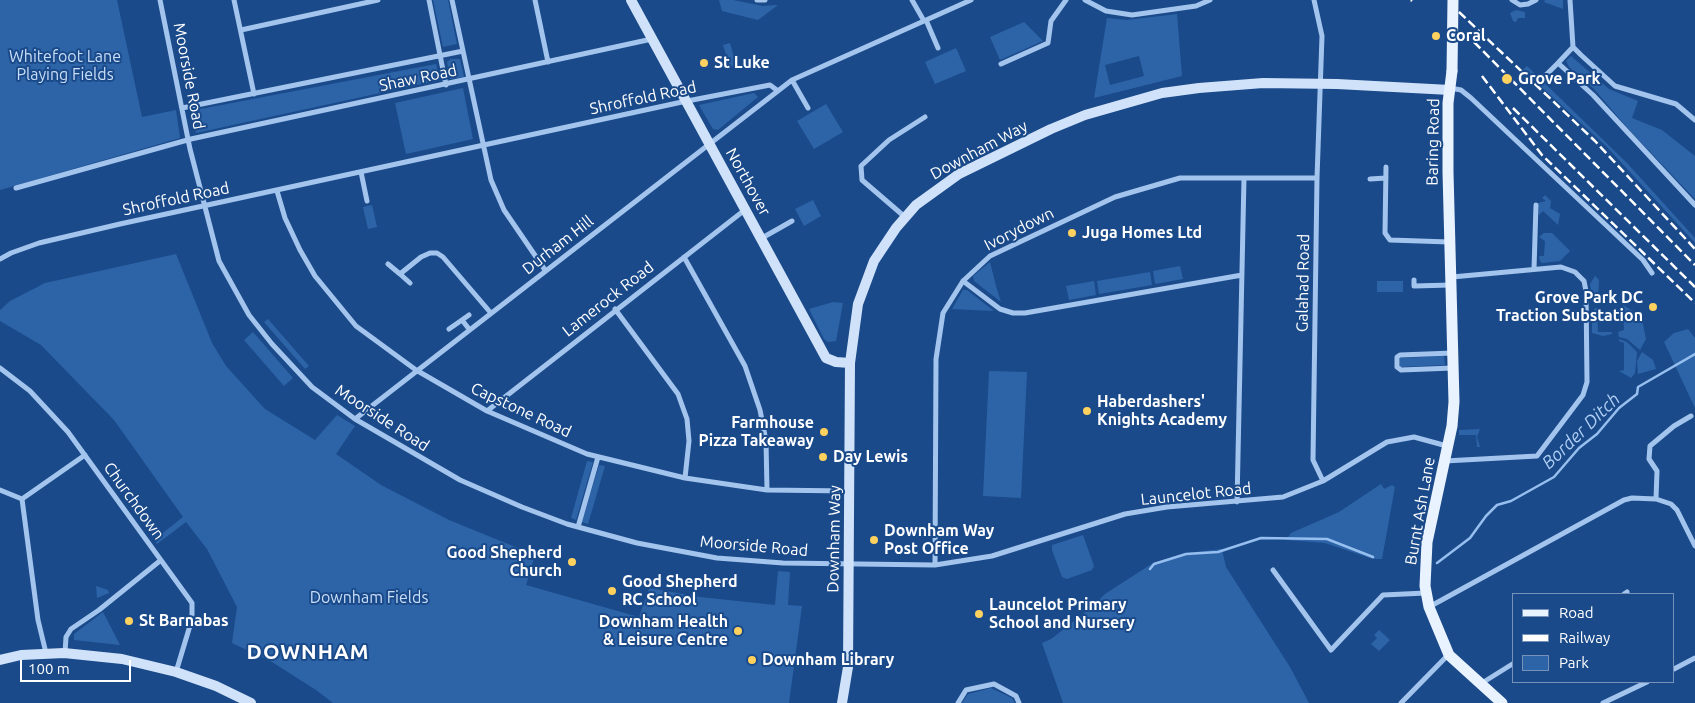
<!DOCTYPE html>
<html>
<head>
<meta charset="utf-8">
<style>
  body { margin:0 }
  #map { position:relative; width:1695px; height:703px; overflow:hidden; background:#1a4a8a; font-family:Ubuntu,sans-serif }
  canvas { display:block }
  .legend { position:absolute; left:1512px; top:593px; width:162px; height:90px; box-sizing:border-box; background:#1a4a8a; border:1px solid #7692b9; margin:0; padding:6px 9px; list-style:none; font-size:15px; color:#fff }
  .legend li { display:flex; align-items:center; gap:10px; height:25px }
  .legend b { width:25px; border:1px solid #7692b9 }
  .scale { position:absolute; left:20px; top:660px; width:111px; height:22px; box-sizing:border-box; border:2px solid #fff; border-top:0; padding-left:6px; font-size:15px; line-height:18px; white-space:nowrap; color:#fff; -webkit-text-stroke:4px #1a4a8a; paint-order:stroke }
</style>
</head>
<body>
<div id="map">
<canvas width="1695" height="703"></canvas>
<ul class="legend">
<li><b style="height:6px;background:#e9f2ff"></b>Road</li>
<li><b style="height:6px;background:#fff"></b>Railway</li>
<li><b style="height:14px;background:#2d64a8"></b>Park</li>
</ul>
<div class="scale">100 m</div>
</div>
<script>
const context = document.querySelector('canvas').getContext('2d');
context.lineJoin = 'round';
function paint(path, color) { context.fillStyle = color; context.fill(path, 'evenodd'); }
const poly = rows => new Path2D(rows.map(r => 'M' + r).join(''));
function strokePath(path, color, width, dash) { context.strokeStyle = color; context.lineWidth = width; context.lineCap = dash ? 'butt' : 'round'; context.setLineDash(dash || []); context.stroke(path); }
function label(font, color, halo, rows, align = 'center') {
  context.font = font + ' Ubuntu,sans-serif'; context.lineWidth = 4; context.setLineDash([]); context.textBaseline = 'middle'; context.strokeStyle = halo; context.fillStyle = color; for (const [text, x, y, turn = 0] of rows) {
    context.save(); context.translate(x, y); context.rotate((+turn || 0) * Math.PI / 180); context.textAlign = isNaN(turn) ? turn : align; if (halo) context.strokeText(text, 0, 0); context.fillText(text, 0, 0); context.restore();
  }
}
paint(poly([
  [0,0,117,0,142,117,176,110,180,138,0,190],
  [433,0,448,0,457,44,443,47],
  [719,0,733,0,763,6,778,5,758,20,722,11],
  [1545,0,1563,0,1563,9,1544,2],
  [1516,10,1525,12,1525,18,1518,18,1516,22,1513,21,1510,13],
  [1177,14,1182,76,1094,98,1107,18,1127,20],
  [1139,56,1144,76,1110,85,1105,65],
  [1024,22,1043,41,1000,60,990,37],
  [730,43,736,65,730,67,723,45],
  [956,48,966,71,935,84,925,62],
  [1571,56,1609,89,1638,101,1632,118,1662,130,1695,156,1695,199,1631,132,1594,89,1569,67,1566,61],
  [451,59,460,59,464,77,450,79,447,62],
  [436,64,440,80,196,133,190,111],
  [1527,66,1627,163,1695,238,1695,243,1607,147,1523,70],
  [463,88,473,139,406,154,395,103],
  [754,93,758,97,718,130,713,129,700,107,699,105],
  [826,104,843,132,814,149,797,121],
  [1545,195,1551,201,1550,208,1560,214,1558,225,1543,211,1539,215,1538,203,1546,201,1542,198],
  [813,200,821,216,804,226,795,209],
  [372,205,377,227,368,229,363,207],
  [1544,233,1552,233,1570,251,1560,261,1542,263,1540,261,1539,256,1544,256,1545,241,1539,237],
  [176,254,212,343,226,366,265,409,315,440,337,415,355,426,336,454,381,485,449,520,535,555,526,585,639,617,649,588,700,597,775,605,778,571,790,572,788,605,802,606,789,703,333,703,316,690,272,662,232,643,237,607,207,549,186,522,157,544,154,540,183,517,114,420,41,345,0,321,0,310,10,301,45,283],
  [990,262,996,286,1001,302,974,281,973,276],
  [1180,266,1183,279,1155,284,1153,271],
  [1150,272,1152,285,1099,294,1097,281],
  [1595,276,1599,280,1598,305,1592,298,1590,284],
  [1094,281,1096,295,1069,300,1066,286],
  [1377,281,1403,281,1403,292,1377,292],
  [963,290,967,290,994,311,952,309],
  [833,302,843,303,836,341,828,342,824,339,809,309],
  [1623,305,1633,311,1643,324,1646,339,1640,350,1627,339,1619,337,1618,332,1624,330],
  [1595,308,1597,308,1598,332,1612,332,1612,334,1603,336,1592,333,1592,314],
  [268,319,309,366,305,369,264,322],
  [1688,329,1695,338,1695,408,1664,342,1674,333],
  [253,332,293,378,284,386,244,340],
  [1619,339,1627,342,1637,352,1635,373,1631,378,1619,371,1624,370,1624,343,1619,341],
  [1642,352,1653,360,1656,369,1638,374,1637,361],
  [1444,356,1445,365,1400,367,1400,358],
  [989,371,1027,372,1021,498,983,496],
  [1480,429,1477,437,1480,447,1477,447,1476,435,1459,435,1459,430],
  [587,461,593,462,576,520,571,518],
  [599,465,605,466,588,524,582,522],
  [1381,484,1384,489,1392,485,1395,487,1382,559,1373,559,1325,543,1286,540,1291,533,1339,512],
  [1083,535,1094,566,1092,570,1067,579,1062,577,1052,550,1052,545],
  [1222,549,1226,567,1290,667,1309,703,1063,703,1042,643,1051,639,1087,611,1105,594,1153,563,1186,553],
  [96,586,108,590,109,593,97,598],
  [103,612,120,645,74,640,74,634],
  [1379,630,1390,640,1379,651,1371,644,1377,638,1374,635],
  [991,688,1012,698,1015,703,962,703,968,694]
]), '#2d64a8');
strokePath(poly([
  [1437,563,1470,538,1486,516,1497,505,1511,501,1554,477,1579,448,1597,434,1619,408,1637,394,1638,387,1695,354],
  [1150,569,1154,564,1186,554,1218,552,1261,538,1327,539,1373,557]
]), '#96bfef', 2.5);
strokePath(poly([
  [160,0,190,149,219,261,249,315,272,344,312,387,355,419,460,480,522,507,567,524,637,543,717,558,783,563,935,565,992,556,1125,514,1167,507,1283,497,1323,481,1387,442,1414,437,1447,446],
  [234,0,254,94],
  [429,0,446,85],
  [452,0,491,180,504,210,545,270],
  [535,0,548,62],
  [757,0,765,0],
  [912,0,924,21],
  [1085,0,1106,11,1132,15,1196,6,1210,0],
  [1314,0,1322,36,1317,178,1313,460,1323,481],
  [1512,0,1520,5,1528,4,1536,0],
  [1570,0,1573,47,1581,55,1615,86,1676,104,1695,120],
  [926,20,938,48],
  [241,30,378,0],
  [1573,47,1558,63,1593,95,1695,205],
  [1001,64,1048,43,1051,21,1066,0],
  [1543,78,1558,63],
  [792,80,808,108],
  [1450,88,1461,90,1471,98,1643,260,1652,273],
  [182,108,463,51],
  [1386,167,1385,233,1390,240,1449,242],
  [361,172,367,201],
  [1370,179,1386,178],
  [16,188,191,139,652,39],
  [277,191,285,218,300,250,315,276,356,326,416,370,487,411,587,454,685,478,767,490,849,491],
  [905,217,862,180,861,166,889,140,925,117],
  [762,238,792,221],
  [684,257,745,366,760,410,766,441,767,490],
  [0,259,11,253,39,243,120,224,682,102,770,85,778,91],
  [388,264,400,274,421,257,430,253,437,253,443,257,490,312],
  [1534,269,1536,205],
  [400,274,410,283],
  [1414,280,1414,286,1451,285],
  [963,281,1000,309,1013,313,1025,313,1242,275],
  [615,309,678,394,687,419,689,441,685,478],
  [449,329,462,320],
  [469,329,462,320,469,315],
  [1453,353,1400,355,1397,357,1397,367,1401,370,1453,368],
  [0,368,30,391,68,432,192,603,192,619,176,672],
  [487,411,746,209],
  [355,419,792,80,971,0],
  [1445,461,1537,456,1583,395,1587,382,1586,291,1584,281,1575,272,1561,267,1452,277],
  [0,490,22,499,85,455],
  [22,499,38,620,46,653],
  [1656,499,1657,471,1649,459,1650,446,1674,426,1691,416],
  [1237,502,1244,178],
  [578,527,598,457],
  [935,565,936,359,943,313,963,281,990,256,1115,197,1180,178,1317,178],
  [1273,570,1331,650,1383,595,1426,593],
  [1624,594,1627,592],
  [1429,607,1624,500,1632,498,1656,499,1671,504,1677,510,1695,546],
  [65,653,66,637,71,629,99,610,161,560],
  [1674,669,1695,658],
  [1482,683,1514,663],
  [958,703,966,690,994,684,1016,696,1019,703],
  [1401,703,1448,655],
  [1603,703,1647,682]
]), '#a3c4ed', 5);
strokePath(poly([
  [631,0,826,358,836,362,850,363],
  [0,660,21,655,64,653,122,659,176,672,216,686,251,703],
  [842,703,848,667,850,363,858,304,874,261,896,228,916,205,959,174,1051,129,1085,115,1162,93,1199,88,1263,83,1337,84,1450,90]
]), '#d0e2f9', 10);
strokePath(poly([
  [1452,71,1448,103,1448,172,1454,402,1452,426,1427,542,1425,586,1429,607,1449,655,1502,703]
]), '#e9f2ff', 11);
strokePath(poly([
  [1411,0,1412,1],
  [1459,12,1595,141,1695,249],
  [1474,42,1695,265],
  [1482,76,1542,155,1695,303],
  [1513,108,1695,287]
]), '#fff', 2.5, [9, 4]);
strokePath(poly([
  [1452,71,1453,0]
]), '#e9f2ff', 11);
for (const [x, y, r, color] of [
  [1436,36,5,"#ffd25f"],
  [704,63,5,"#ffd25f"],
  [1507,79,6,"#ffd25f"],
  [1072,233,5,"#ffd25f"],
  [1653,307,5,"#ffd25f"],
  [1087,411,5,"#ffd25f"],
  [824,432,5,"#ffd25f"],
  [823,457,5,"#ffd25f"],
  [874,540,5,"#ffd25f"],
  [572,562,5,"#ffd25f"],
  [612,591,5,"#ffd25f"],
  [979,614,5,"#ffd25f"],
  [129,621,5,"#ffd25f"],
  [738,631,5,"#ffd25f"],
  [752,660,5,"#ffd25f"]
]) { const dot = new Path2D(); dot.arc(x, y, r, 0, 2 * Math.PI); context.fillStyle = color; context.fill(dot); strokePath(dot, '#1a4a8a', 2); }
label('bold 16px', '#fff', '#1a4a8a', [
  ["Coral",1446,36],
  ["St Luke",714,63],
  ["Grove Park",1518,79],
  ["Juga Homes Ltd",1082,233],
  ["Grove Park DC",1643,298,"right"],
  ["Traction Substation",1643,316,"right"],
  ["Haberdashers'",1097,402],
  ["Knights Academy",1097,420],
  ["Farmhouse",814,423,"right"],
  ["Pizza Takeaway",814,441,"right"],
  ["Day Lewis",833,457],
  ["Downham Way",884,531],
  ["Post Office",884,549],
  ["Good Shepherd",562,553,"right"],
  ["Church",562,571,"right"],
  ["Good Shepherd",622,582],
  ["RC School",622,600],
  ["Launcelot Primary",989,605],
  ["School and Nursery",989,623],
  ["St Barnabas",139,621],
  ["Downham Health",728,622,"right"],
  ["& Leisure Centre",728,640,"right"],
  ["Downham Library",762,660]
], 'left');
label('16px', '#c9dff9', '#1a4a8a', [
  ["Whitefoot Lane",65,57],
  ["Playing Fields",65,75],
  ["Downham Fields",369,598]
]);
label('16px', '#fff', '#1a4a8a', [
  ["Moorside Road",189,76,79],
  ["Shaw Road",418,78,-12],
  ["Shroffold Road",643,98,-12],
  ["Baring Road",1433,142,-89],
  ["Downham Way",979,150,-28],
  ["Northover",748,182,61],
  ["Shroffold Road",176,199,-12],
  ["Ivorydown",1019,229,-27],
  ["Durham Hill",558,245,-38],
  ["Galahad Road",1303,283,-89],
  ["Lamerock Road",608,299,-38],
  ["Capstone Road",521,410,25],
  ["Moorside Road",382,418,33],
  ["Launcelot Road",1196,494,-6],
  ["Churchdown",134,501,54],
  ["Burnt Ash Lane",1420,511,-80],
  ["Downham Way",834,539,-89],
  ["Moorside Road",754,546,5]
]);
label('italic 18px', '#afcef4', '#1a4a8a', [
  ["Border Ditch",1581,431,-44]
]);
context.letterSpacing = '1px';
label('bold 21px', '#fff', '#1a4a8a', [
  ["DOWNHAM",308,652]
]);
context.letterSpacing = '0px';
</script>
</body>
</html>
